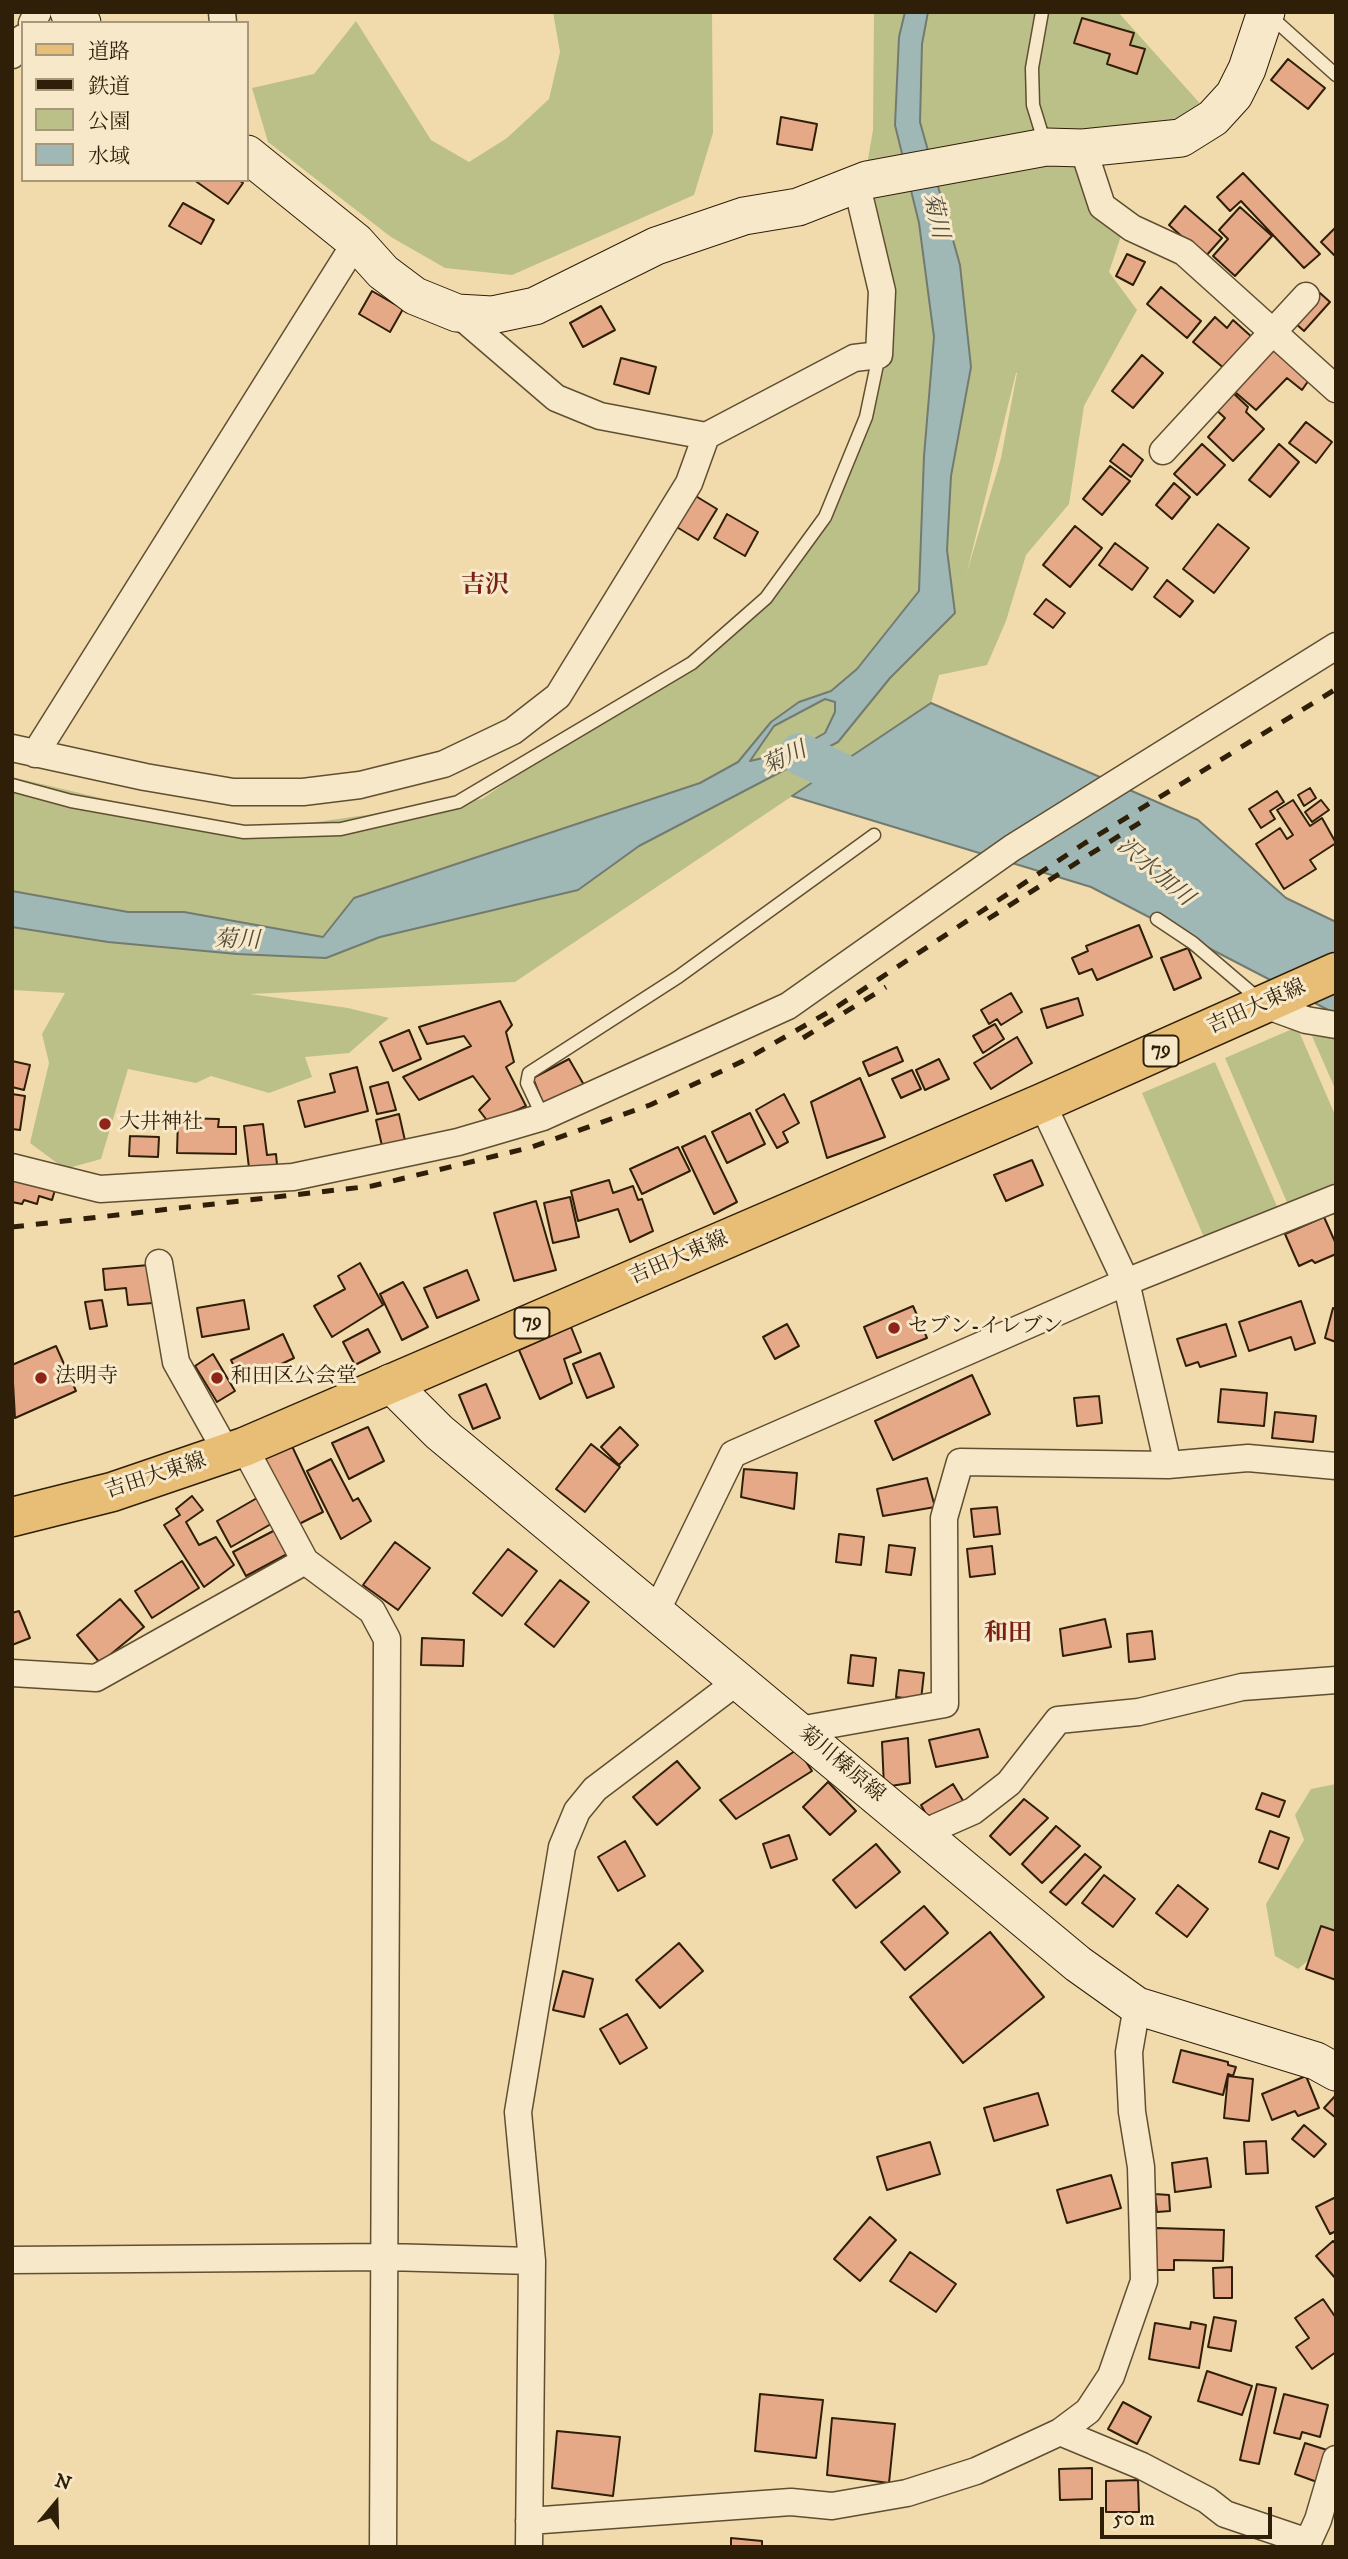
<!DOCTYPE html>
<html>
<head>
<meta charset="utf-8">
<style>
  body { margin:0 }
  #map { position:relative; width:1348px; height:2559px; overflow:hidden; background:#f1dbac; font-family:"IM FELL DW Pica","Noto Serif JP",serif }
  canvas { display:block }
  .frame { position:absolute; inset:0; border:14px solid #301f08; pointer-events:none }
  .legend { position:absolute; left:21px; top:21px; width:228px; height:161px; box-sizing:border-box; background:#f6e8c9; border:2px solid #a7987c; margin:0; padding:9px 12px; list-style:none; font-size:21px; color:#301f08 }
  .legend li { display:flex; align-items:center; gap:14px; height:35px }
  .legend b { width:35px; border:2px solid #a7987c }
  .north { position:absolute; left:21px; top:2468px; width:70px; height:70px; -webkit-text-stroke:5px #f6e8c9; paint-order:stroke; rotate:19deg; font-size:19px; font-weight:700; line-height:28px; text-align:center; color:#301f08 }
  .north::after { content:''; display:block; margin:auto; width:24px; height:32px; background:#301f08; clip-path:polygon(50% 0,100% 100%,50% 72%,0 100%) }
  .scale { position:absolute; left:1100px; top:2507px; width:172px; height:32px; box-sizing:border-box; border:4px solid #301f08; border-top:0; padding-left:9px; font-size:21px; line-height:24px; white-space:nowrap; color:#301f08; -webkit-text-stroke:5px #f6e8c9; paint-order:stroke }
</style>
</head>
<body>
<div id="map">
<canvas width="1348" height="2559"></canvas>
<div class="frame"></div>
<ul class="legend">
<li><b style="height:9px;background:#e8be76"></b>道路</li>
<li><b style="height:9px;background:#301f08"></b>鉄道</li>
<li><b style="height:19px;background:#bbc088"></b>公園</li>
<li><b style="height:19px;background:#a0b8b5"></b>水域</li>
</ul>
<div class="north">N</div>
<div class="scale">50 m</div>
</div>
<script>
const context = document.querySelector('canvas').getContext('2d');
context.lineJoin = 'round';
function paint(path, color) { context.fillStyle = color; context.fill(path, 'evenodd'); }
const poly = rows => new Path2D(rows.map(r => 'M' + r).join(''));
function strokePath(path, color, width, dash) { context.strokeStyle = color; context.lineWidth = width; context.lineCap = dash ? 'butt' : 'round'; context.setLineDash(dash || []); context.stroke(path); }
function label(font, color, halo, rows, align = 'center') {
  context.font = font + ' "IM FELL DW Pica","Noto Serif JP",serif'; context.lineWidth = 6; context.setLineDash([]); context.textBaseline = 'middle'; context.strokeStyle = halo; context.fillStyle = color; for (const [text, x, y, turn = 0] of rows) {
    context.save(); context.translate(x, y); context.rotate((+turn || 0) * Math.PI / 180); context.textAlign = isNaN(turn) ? turn : align; if (halo) context.strokeText(text, 0, 0); context.fillText(text, 0, 0); context.restore();
  }
}
paint(poly([
  [553,12,712,12,713,133,694,195,512,275,445,268,391,237,268,142,252,88,314,74,356,21,431,140,469,162,507,138,549,99,560,52],
  [874,12,1118,12,1213,118,1066,148,1091,202,1121,236,1109,272,1137,310,1084,406,1069,504,1026,555,1006,621,987,665,939,675,931,703,515,982,250,994,348,1008,389,1018,349,1053,305,1057,312,1077,269,1093,211,1076,196,1083,128,1069,101,1159,65,1169,30,1143,49,1063,42,1034,65,993,12,990,12,777,244,832,482,799,776,595,857,443,879,347,860,206,873,130],
  [1017,373,1001,458,967,572,1016,373],
  [1297,1027,1336,1117,1336,1195,1292,1214,1225,1058],
  [1312,1036,1336,1038,1336,1091],
  [1215,1062,1282,1218,1209,1249,1142,1093],
  [1336,1784,1336,1937,1298,1969,1275,1956,1266,1904,1304,1840,1295,1815,1311,1789]
]), '#bbc088');
const water = poly([
  [905,12,928,12,922,44,920,122,960,265,971,367,951,476,947,550,955,613,890,678,838,742,639,846,578,890,380,937,326,958,237,954,108,942,12,927,12,891,128,912,184,912,323,937,354,898,700,783,738,762,771,722,799,702,831,691,857,669,919,591,924,456,934,337,919,223,895,125,899,37,905,12],
  [825,699,835,702,835,712,825,733,793,751,750,761,774,726,825,699],
  [931,703,1198,820,1286,898,1336,922,1336,1014,1091,887,792,796,931,703]
]);
paint(water, '#a0b8b5');
strokePath(water, '#737b70', 2);
strokePath(poly([
  [800,754,881,794]
]), '#a0b8b5', 42);
const building = poly([
  [1082,18,1134,33,1130,45,1145,49,1137,74,1107,64,1110,54,1074,43,1082,18],
  [1288,59,1325,88,1308,109,1271,80,1288,59],
  [781,117,817,124,812,150,777,144,781,117],
  [1243,173,1320,254,1304,268,1241,201,1230,211,1217,197,1243,173],
  [194,180,239,180,243,183,228,204,194,180],
  [183,203,214,220,201,244,169,226,183,203],
  [1185,206,1222,238,1205,257,1169,225,1185,206],
  [1240,207,1272,236,1235,276,1213,256,1228,239,1219,230,1240,207],
  [1336,227,1336,257,1321,242,1336,227],
  [1127,254,1145,262,1133,285,1116,276,1127,254],
  [1161,287,1201,321,1187,338,1147,304,1161,287],
  [372,291,403,309,390,332,359,314,372,291],
  [1320,293,1330,302,1304,331,1295,323,1320,293],
  [601,306,615,330,583,347,570,323,601,306],
  [1215,317,1227,328,1233,320,1253,338,1226,370,1193,342,1215,317],
  [1272,348,1311,377,1302,390,1287,378,1256,410,1235,392,1272,348],
  [1142,355,1163,373,1133,408,1112,391,1142,355],
  [621,358,656,367,649,394,614,384,621,358],
  [1231,391,1248,407,1246,412,1264,429,1233,461,1208,437,1225,418,1214,408,1231,391],
  [1306,422,1332,442,1316,463,1289,443,1306,422],
  [1123,444,1143,460,1131,477,1110,461,1123,444],
  [1202,444,1225,465,1197,495,1174,474,1202,444],
  [1279,444,1299,462,1270,497,1249,480,1279,444],
  [1110,466,1130,481,1102,515,1083,499,1110,466],
  [1174,483,1190,497,1172,519,1156,505,1174,483],
  [694,495,717,509,698,540,675,526,694,495],
  [727,514,758,532,745,556,714,538,727,514],
  [1218,524,1249,548,1214,593,1183,569,1218,524],
  [1075,526,1102,548,1070,587,1043,565,1075,526],
  [1115,543,1148,568,1132,590,1099,565,1115,543],
  [1167,580,1193,601,1180,617,1154,597,1167,580],
  [1046,599,1065,613,1053,628,1034,614,1046,599],
  [1310,788,1316,798,1304,806,1298,795,1310,788],
  [1277,791,1284,802,1270,811,1275,819,1261,828,1249,809,1277,791],
  [1293,800,1310,826,1322,818,1336,843,1310,860,1316,869,1284,889,1256,844,1280,828,1287,839,1293,835,1277,810,1293,800],
  [1321,800,1329,810,1312,822,1305,812,1321,800],
  [1139,925,1152,957,1097,980,1092,969,1079,974,1072,958,1088,951,1086,946,1139,925],
  [1188,948,1201,978,1174,990,1161,958,1188,948],
  [1011,993,1022,1012,1001,1025,997,1019,989,1024,981,1010,1011,993],
  [1078,998,1083,1015,1047,1028,1041,1009,1078,998],
  [500,1001,512,1025,506,1032,514,1062,506,1067,526,1106,489,1123,479,1110,490,1099,473,1076,419,1100,403,1077,471,1046,464,1036,427,1044,419,1027,500,1001],
  [995,1024,1004,1039,983,1053,973,1036,995,1024],
  [409,1030,421,1059,393,1071,380,1042,409,1030],
  [1017,1037,1032,1063,991,1089,974,1063,1017,1037],
  [897,1047,903,1061,869,1076,863,1062,897,1047],
  [569,1059,584,1085,543,1103,533,1078,569,1059],
  [939,1059,949,1079,925,1090,916,1070,939,1059],
  [12,1061,30,1065,24,1090,12,1087,12,1061],
  [357,1067,368,1111,305,1127,298,1101,335,1092,330,1074,357,1067],
  [912,1070,921,1089,901,1098,892,1079,912,1070],
  [860,1078,885,1137,827,1158,811,1102,860,1078],
  [388,1082,396,1110,377,1114,370,1087,388,1082],
  [12,1094,25,1096,20,1130,12,1129,12,1094],
  [784,1094,799,1123,783,1132,788,1142,777,1148,756,1110,784,1094],
  [750,1113,765,1144,727,1163,712,1132,750,1113],
  [399,1114,406,1145,383,1150,376,1120,399,1114],
  [178,1118,219,1119,218,1127,236,1127,236,1154,177,1153,178,1118],
  [263,1124,267,1155,276,1154,277,1165,249,1168,244,1126,263,1124],
  [130,1136,159,1137,158,1157,129,1156,130,1136],
  [705,1136,737,1202,714,1214,682,1147,705,1136],
  [678,1147,690,1171,642,1194,630,1169,678,1147],
  [1032,1160,1043,1185,1006,1201,994,1175,1032,1160],
  [12,1178,55,1190,52,1200,39,1196,37,1204,24,1200,22,1204,12,1202,12,1178],
  [609,1180,613,1193,633,1186,638,1200,642,1199,653,1231,630,1242,618,1209,578,1221,571,1191,609,1180],
  [570,1197,579,1237,553,1243,544,1203,570,1197],
  [536,1201,556,1270,514,1281,494,1213,536,1201],
  [1324,1217,1336,1244,1336,1254,1315,1263,1312,1260,1299,1266,1285,1234,1324,1217],
  [360,1263,383,1305,332,1337,314,1306,345,1289,338,1276,360,1263],
  [149,1265,153,1303,128,1305,126,1288,105,1290,103,1269,149,1265],
  [467,1270,479,1300,437,1318,424,1288,467,1270],
  [403,1282,428,1327,402,1340,380,1294,403,1282],
  [102,1300,107,1326,90,1329,85,1302,102,1300],
  [244,1300,249,1329,202,1337,197,1308,244,1300],
  [1301,1301,1315,1343,1295,1350,1291,1337,1249,1351,1239,1322,1301,1301],
  [913,1306,927,1338,877,1358,864,1327,913,1306],
  [1333,1308,1336,1309,1336,1342,1325,1338,1333,1308],
  [787,1324,799,1346,775,1359,763,1337,787,1324],
  [1226,1324,1236,1356,1200,1367,1198,1362,1186,1366,1177,1339,1226,1324],
  [571,1327,581,1352,564,1359,572,1383,540,1399,519,1350,571,1327],
  [368,1329,380,1352,355,1365,343,1342,368,1329],
  [283,1334,294,1358,242,1383,231,1360,283,1334],
  [56,1346,76,1391,15,1418,12,1365,56,1346],
  [600,1353,614,1387,587,1398,573,1364,600,1353],
  [213,1354,235,1391,217,1402,195,1366,213,1354],
  [972,1375,990,1414,893,1460,875,1421,972,1375],
  [486,1384,500,1418,473,1429,459,1395,486,1384],
  [1221,1389,1267,1393,1264,1426,1218,1422,1221,1389],
  [1099,1396,1102,1423,1077,1426,1074,1398,1099,1396],
  [1275,1412,1316,1416,1313,1442,1272,1438,1275,1412],
  [368,1427,384,1461,349,1479,332,1443,368,1427],
  [620,1427,638,1445,619,1465,601,1447,620,1427],
  [291,1444,323,1512,299,1524,261,1458,291,1444],
  [591,1444,620,1467,585,1512,556,1489,591,1444],
  [331,1459,353,1501,358,1498,371,1521,341,1539,307,1471,331,1459],
  [744,1469,797,1473,794,1509,741,1497,744,1469],
  [927,1478,935,1507,883,1516,877,1489,927,1478],
  [192,1496,203,1510,186,1522,199,1545,216,1537,234,1565,204,1587,164,1525,180,1515,176,1509,192,1496],
  [257,1498,271,1524,231,1547,217,1521,257,1498],
  [997,1507,1000,1534,974,1537,971,1509,997,1507],
  [279,1528,291,1552,246,1576,233,1552,279,1528],
  [839,1534,864,1537,861,1565,836,1562,839,1534],
  [395,1542,430,1568,398,1610,363,1585,395,1542],
  [889,1545,915,1548,911,1575,886,1572,889,1545],
  [992,1546,995,1574,970,1577,967,1549,992,1546],
  [508,1549,537,1571,502,1616,473,1593,508,1549],
  [182,1561,199,1588,152,1618,135,1591,182,1561],
  [560,1580,589,1602,554,1647,525,1624,560,1580],
  [120,1599,144,1627,100,1663,77,1635,120,1599],
  [19,1611,30,1638,12,1645,12,1613,19,1611],
  [1105,1619,1111,1647,1063,1656,1060,1629,1105,1619],
  [1152,1631,1155,1659,1129,1662,1127,1634,1152,1631],
  [422,1638,464,1640,463,1666,421,1665,422,1638],
  [851,1655,876,1658,873,1686,848,1683,851,1655],
  [899,1670,924,1673,921,1700,896,1697,899,1670],
  [979,1729,988,1757,936,1767,929,1740,979,1729],
  [908,1738,910,1783,884,1787,882,1742,908,1738],
  [798,1749,812,1771,736,1819,720,1800,798,1749],
  [677,1761,700,1788,657,1825,633,1797,677,1761],
  [828,1782,856,1811,830,1835,803,1807,828,1782],
  [953,1784,965,1804,933,1827,921,1805,953,1784],
  [1262,1793,1285,1801,1279,1817,1256,1809,1262,1793],
  [1024,1799,1048,1818,1010,1855,990,1836,1024,1799],
  [1056,1826,1080,1846,1042,1883,1022,1864,1056,1826],
  [1270,1831,1289,1838,1278,1869,1259,1862,1270,1831],
  [789,1835,797,1859,771,1868,763,1844,789,1835],
  [625,1841,645,1876,618,1891,598,1857,625,1841],
  [876,1844,900,1872,856,1908,833,1880,876,1844],
  [1085,1854,1101,1867,1066,1905,1050,1892,1085,1854],
  [1104,1875,1135,1899,1113,1927,1082,1903,1104,1875],
  [1178,1885,1208,1909,1187,1937,1156,1913,1178,1885],
  [924,1906,948,1933,905,1970,881,1942,924,1906],
  [1321,1926,1336,1931,1336,1980,1306,1969,1321,1926],
  [990,1932,1044,1997,963,2063,910,1997,990,1932],
  [679,1943,703,1971,660,2008,636,1980,679,1943],
  [563,1971,593,1979,584,2017,553,2010,563,1971],
  [627,2014,647,2048,620,2064,600,2029,627,2014],
  [1181,2050,1228,2062,1228,2065,1236,2067,1233,2076,1228,2074,1223,2095,1173,2082,1181,2050],
  [1228,2076,1253,2079,1249,2121,1224,2118,1228,2076],
  [1306,2076,1319,2108,1298,2116,1295,2111,1272,2120,1262,2094,1306,2076],
  [1038,2093,1048,2125,994,2141,984,2108,1038,2093],
  [1336,2095,1336,2118,1324,2108,1336,2095],
  [1304,2125,1326,2144,1314,2157,1292,2139,1304,2125],
  [1266,2141,1268,2173,1246,2174,1244,2142,1266,2141],
  [930,2142,940,2174,887,2190,877,2157,930,2142],
  [1207,2158,1211,2187,1175,2192,1172,2163,1207,2158],
  [1111,2175,1121,2208,1067,2223,1057,2190,1111,2175],
  [1155,2194,1169,2195,1170,2211,1157,2212,1155,2194],
  [1336,2197,1336,2231,1330,2234,1316,2207,1336,2197],
  [870,2217,896,2240,860,2281,834,2259,870,2217],
  [1156,2228,1224,2230,1223,2261,1174,2260,1174,2270,1155,2270,1156,2228],
  [1333,2241,1336,2244,1336,2279,1316,2256,1333,2241],
  [910,2252,956,2284,936,2312,890,2281,910,2252],
  [1232,2267,1232,2298,1214,2298,1213,2268,1232,2267],
  [1323,2299,1336,2318,1336,2352,1312,2369,1296,2347,1309,2338,1295,2318,1323,2299],
  [1214,2317,1236,2321,1231,2351,1208,2347,1214,2317],
  [1191,2322,1206,2325,1199,2368,1149,2359,1155,2323,1190,2329,1191,2322],
  [1207,2371,1252,2386,1242,2415,1198,2401,1207,2371],
  [1257,2384,1276,2388,1259,2464,1240,2460,1257,2384],
  [760,2394,823,2400,816,2458,755,2451,760,2394],
  [1284,2394,1328,2405,1320,2437,1302,2432,1300,2439,1274,2433,1284,2394],
  [1123,2402,1151,2417,1137,2444,1108,2429,1123,2402],
  [832,2418,895,2424,889,2483,827,2475,832,2418],
  [557,2431,620,2437,613,2496,552,2488,557,2431],
  [1305,2443,1327,2450,1317,2482,1295,2474,1305,2443],
  [1092,2468,1092,2499,1060,2500,1059,2469,1092,2468],
  [1138,2480,1139,2512,1106,2512,1106,2481,1138,2480],
  [731,2538,762,2541,762,2547,731,2547,731,2538]
]);
paint(building, '#e6a987');
strokePath(building, '#301f08', 2);
const lane = poly([
  [1042,12,1032,68,1033,105,1045,144],
  [1269,15,1336,75],
  [12,785,71,801,244,832,341,829,458,802,692,663,766,598,825,517,866,417,879,355],
  [1157,919,1193,943,1261,1001],
  [543,1117,527,1083,529,1073,678,977,874,835]
]);
const street = poly([
  [222,12,223,23],
  [32,23,38,12],
  [12,55,23,38],
  [1083,148,1102,206,1132,228,1184,252,1336,389],
  [457,313,556,398,600,416,706,436,854,358,879,355,882,291,857,186],
  [1163,451,1306,296],
  [12,748,145,777,233,792,303,792,360,785,444,764,513,731,558,696,689,483,706,436],
  [35,754,356,242],
  [1265,1005,1306,1020,1336,1025],
  [1042,1103,1126,1282,1168,1465],
  [12,1167,100,1189,293,1177,458,1142,543,1117,788,1006,1012,848,1336,646],
  [159,1263,176,1362,227,1453],
  [244,1447,305,1561,372,1611,387,1639,383,2547],
  [657,1610,733,1454,1126,1282,1336,1198],
  [12,1673,96,1678,305,1561],
  [799,1730,945,1704,944,1518,960,1462,1168,1465,1248,1458,1336,1466],
  [923,1833,973,1811,1009,1783,1058,1720,1139,1712,1242,1687,1336,1680],
  [12,2260,386,2257,532,2261],
  [1060,2432,1142,2466,1207,2500,1225,2514,1308,2542,1318,2520,1336,2459],
  [529,2521,791,2502,832,2506,907,2493,976,2471,1060,2432,1088,2411,1111,2376,1144,2281,1141,2167,1132,2112,1129,2052,1137,2006],
  [529,2547,532,2261,518,2112,562,1847,577,1811,595,1789,738,1681]
]);
const secondary = poly([
  [69,12,82,23],
  [247,154,356,242,383,272,415,296,457,313,492,315,535,306,656,246,744,216,798,207,867,180,1046,147,1083,148,1181,138,1213,118,1234,95,1247,69,1266,12],
  [390,1383,439,1432,1078,1964,1137,2006,1316,2061,1336,2072]
]);
const primary = poly([
  [12,1517,112,1492,244,1447,1042,1103,1336,972]
]);
strokePath(lane, '#604e31', 15);
strokePath(street, '#604e31', 29);
strokePath(secondary, '#301f08', 39);
strokePath(primary, '#301f08', 41);
strokePath(lane, '#f6e8c9', 12);
strokePath(street, '#f6e8c9', 26);
strokePath(secondary, '#f6e8c9', 37);
strokePath(primary, '#e8be76', 38);
strokePath(poly([
  [988,919,1144,820],
  [803,1038,886,987],
  [12,1227,372,1186,532,1147,650,1105,743,1061,832,1010,1085,843,1336,689]
]), '#301f08', 5, [12, 12]);
for (const [x, y, r, color] of [
  [105,1124,7,"#8f2418"],
  [894,1328,7,"#8f2418"],
  [41,1378,7,"#8f2418"],
  [217,1378,7,"#8f2418"]
]) { const dot = new Path2D(); dot.arc(x, y, r, 0, 2 * Math.PI); context.fillStyle = color; context.fill(dot); strokePath(dot, '#f6e8c9', 2.5); }
for (const [x, y, w] of [
  [1161,1051,35],
  [532,1323,35]
]) { const box = new Path2D(); box.roundRect(x - w / 2, y - 15.5, w, 31, 5); context.fillStyle = '#f6e8c9'; context.fill(box); strokePath(box, '#301f08', 2); }
label('bold 19px', '#301f08', null, [
  ["79",1161,1051],
  ["79",532,1323]
]);
label('21px', '#301f08', '#f6e8c9', [
  ["吉田大東線",1257,1008,-24],
  ["吉田大東線",679,1259,-23],
  ["吉田大東線",156,1477,-18],
  ["菊川榛原線",841,1765,40]
]);
label('21px', '#301f08', '#f6e8c9', [
  ["大井神社",119,1124],
  ["セブン-イレブン",908,1328],
  ["法明寺",55,1378],
  ["和田区公会堂",231,1378]
], 'left');
label('italic 23px', '#524d3c', '#f6e8c9', [
  ["菊川",934,216,77],
  ["菊川",785,760,-25],
  ["沢水加川",1154,873,40],
  ["菊川",237,942,1]
]);
label('bold 24px', '#7a1f14', '#f6e8c9', [
  ["吉沢",485,587],
  ["和田",1008,1635]
]);
</script>
</body>
</html>
